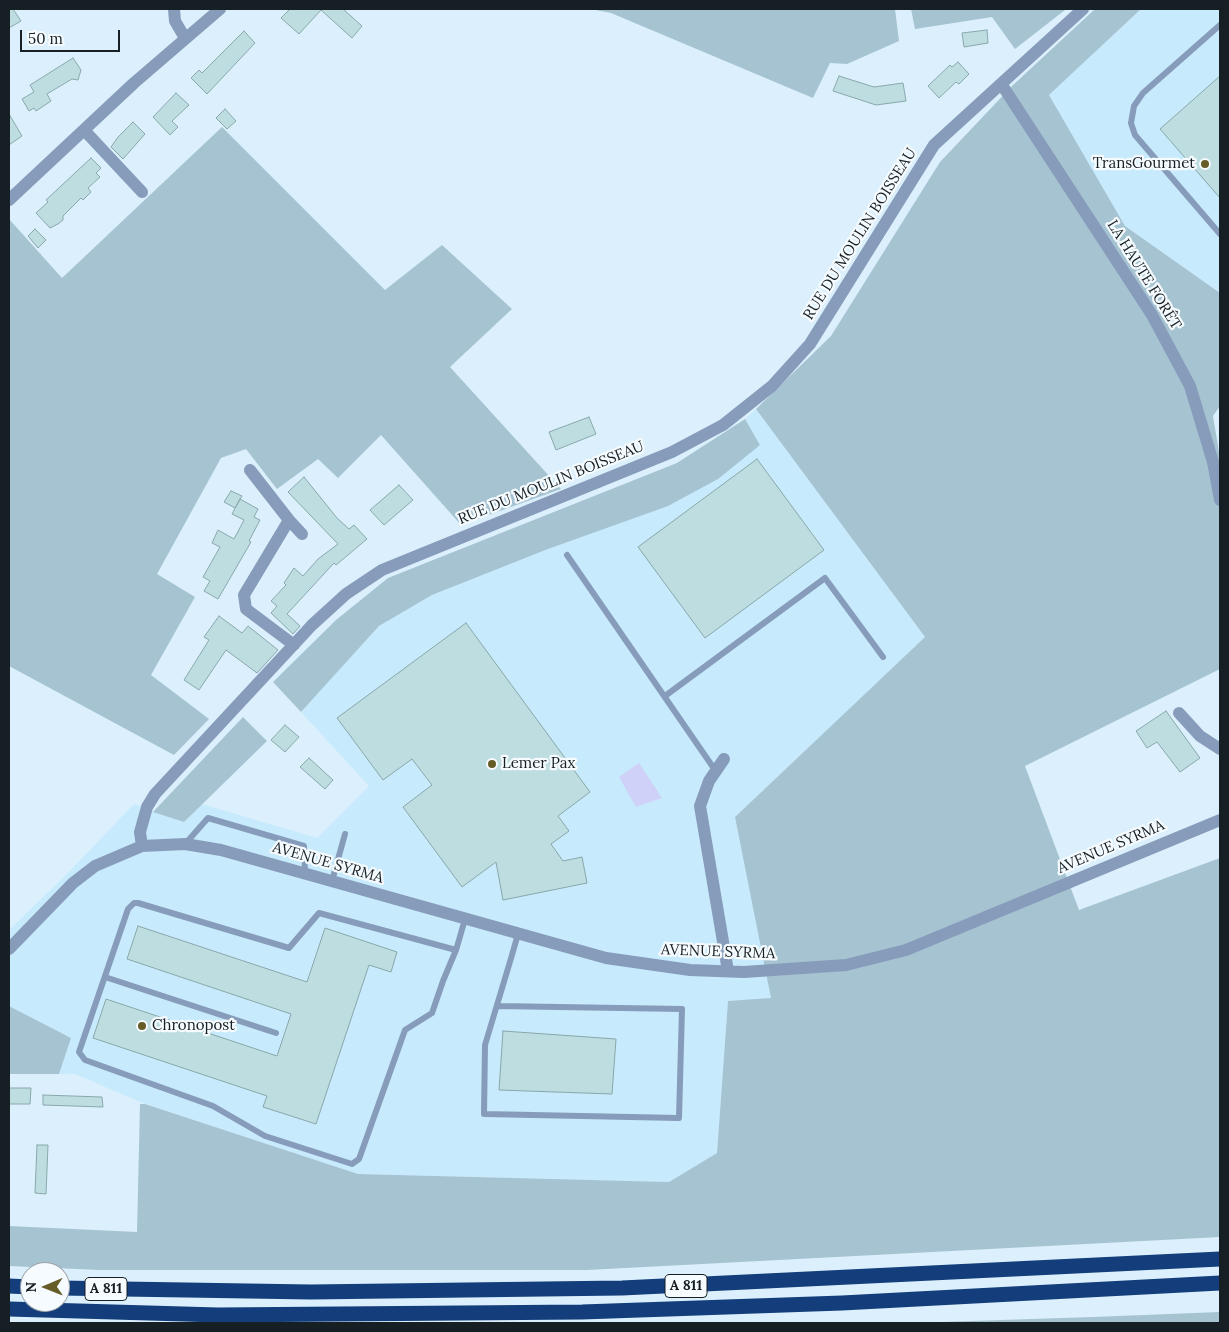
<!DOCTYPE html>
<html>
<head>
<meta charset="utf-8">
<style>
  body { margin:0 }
  #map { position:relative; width:1229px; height:1332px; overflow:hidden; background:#dbf0fc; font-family:Lora,serif }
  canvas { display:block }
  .frame { position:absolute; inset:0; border:10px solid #151f24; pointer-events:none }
  .north { position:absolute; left:20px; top:1262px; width:50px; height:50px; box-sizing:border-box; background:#f5fbfe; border:1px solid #9ba3a7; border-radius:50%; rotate:269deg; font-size:14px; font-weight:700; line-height:20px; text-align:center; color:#151f24 }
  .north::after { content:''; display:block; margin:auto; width:18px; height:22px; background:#665c28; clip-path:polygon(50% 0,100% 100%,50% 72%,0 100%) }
  .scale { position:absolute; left:20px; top:30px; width:100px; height:22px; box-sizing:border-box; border:2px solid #151f24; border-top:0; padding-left:6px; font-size:15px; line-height:18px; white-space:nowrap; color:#151f24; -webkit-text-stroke:4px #f5fbfe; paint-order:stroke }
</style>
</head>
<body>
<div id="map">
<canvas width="1229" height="1332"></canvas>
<div class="frame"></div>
<div class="north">N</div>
<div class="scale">50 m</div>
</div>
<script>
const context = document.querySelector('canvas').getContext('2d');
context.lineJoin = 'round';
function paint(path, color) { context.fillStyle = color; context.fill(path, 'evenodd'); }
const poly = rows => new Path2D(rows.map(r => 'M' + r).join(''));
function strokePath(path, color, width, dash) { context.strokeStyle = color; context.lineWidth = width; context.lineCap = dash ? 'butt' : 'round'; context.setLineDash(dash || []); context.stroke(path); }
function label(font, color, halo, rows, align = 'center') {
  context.font = font + ' Lora,serif'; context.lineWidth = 4.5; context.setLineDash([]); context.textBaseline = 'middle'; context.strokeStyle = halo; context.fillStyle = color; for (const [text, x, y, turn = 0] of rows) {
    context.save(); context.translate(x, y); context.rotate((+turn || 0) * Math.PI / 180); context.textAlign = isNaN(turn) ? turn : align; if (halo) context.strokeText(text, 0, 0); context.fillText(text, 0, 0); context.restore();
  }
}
paint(poly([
  [1141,9,1220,9,1220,293,1125,226,1049,95],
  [756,409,925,637,735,817,772,999,728,1001,717,1153,669,1182,358,1174,145,1104,75,1074,59,1074,71,1038,9,1006,9,930,65,876,134,804,184,822,202,804,317,838,369,786,301,712,379,626,432,595,548,549,760,445,745,419]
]), '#c7eafc');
paint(poly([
  [590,9,895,9,899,41,847,64,830,63,813,98,611,13],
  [911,9,1065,9,1065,10,1015,49,992,17,915,29],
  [1095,9,1141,9,1049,95,1125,226,1220,293,1220,406,1213,416,1220,458,1220,669,1025,766,1079,910,1220,858,1220,1237,587,1270,100,1270,9,1266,9,1226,137,1232,140,1104,145,1104,358,1174,669,1182,717,1153,728,1001,771,998,735,817,925,637,756,409,831,336,940,162,1012,86],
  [222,127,385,290,442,245,512,309,450,367,561,489,461,525,381,435,338,478,318,459,277,489,246,449,221,458,157,574,195,597,151,675,209,719,174,755,9,666,9,219,62,278],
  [745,419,760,445,718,479,668,506,548,549,432,595,379,626,301,712,273,682,336,620,388,578,677,463],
  [243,717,267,741,184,822,153,812],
  [9,1006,71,1038,59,1074,9,1074],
  [1220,1312,1220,1323,909,1323,1093,1317]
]), '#a6c3d2');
paint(poly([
  [639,763,662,798,636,807,619,777]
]), '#d0d1f8');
const building = poly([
  [9,9,13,9,21,21,9,28,9,9],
  [290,9,343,9,362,26,352,38,321,10,299,34,281,18,290,9],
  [987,30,988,43,964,47,962,33,987,30],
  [244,31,255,43,207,94,191,78,199,70,202,73,244,31],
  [73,58,81,70,78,80,72,79,47,94,51,101,36,111,34,108,29,111,22,99,34,92,30,85,73,58],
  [958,62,969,74,959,84,956,82,939,98,928,86,950,65,952,67,958,62],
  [839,76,874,87,903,83,906,101,876,105,833,91,839,76],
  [1220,76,1220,198,1160,129,1220,76],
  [176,93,189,105,172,121,178,127,170,135,153,117,176,93],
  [225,109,236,121,227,129,216,118,225,109],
  [9,114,22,136,9,145,9,114],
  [133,122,145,134,123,159,111,147,118,137,133,122],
  [91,158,101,168,96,173,100,177,88,188,91,192,83,200,81,198,63,216,63,220,58,224,50,228,36,213,48,202,46,200,91,158],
  [35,229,46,240,38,248,28,236,35,229],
  [589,417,596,434,556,450,549,432,589,417],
  [757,459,824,550,705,638,638,547,757,459],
  [304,477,337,518,349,529,354,525,367,539,336,565,334,563,287,614,300,626,293,634,271,613,277,606,271,601,286,585,284,583,294,568,303,576,318,559,338,544,288,492,304,477],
  [399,485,413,500,384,525,370,510,399,485],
  [231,491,242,496,235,508,224,502,231,491],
  [240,499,258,509,254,517,260,520,249,541,251,542,218,599,204,591,210,581,203,577,220,547,212,543,218,530,234,539,244,520,232,514,240,499],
  [219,616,242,633,248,626,278,650,257,673,226,650,199,690,184,680,209,640,204,637,219,616],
  [466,623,590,792,558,816,569,831,551,844,563,861,582,857,587,883,503,900,496,862,462,887,403,807,432,785,412,759,383,780,337,718,466,623],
  [1166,711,1200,758,1180,772,1157,742,1147,748,1136,731,1166,711],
  [285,725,299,737,285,752,271,740,285,725],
  [309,758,333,780,325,789,300,767,309,758],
  [138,926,307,982,325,928,397,952,391,972,369,965,316,1124,263,1107,267,1096,93,1038,106,999,277,1056,291,1014,127,959,138,926],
  [503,1031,616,1039,612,1094,499,1090,503,1031],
  [9,1088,31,1088,30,1104,9,1104,9,1088],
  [43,1095,102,1097,103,1107,43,1105,43,1095],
  [37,1145,48,1145,46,1194,35,1193,37,1145]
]);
paint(building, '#bddde0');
strokePath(building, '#89a8ab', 1);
strokePath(poly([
  [1220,25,1143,93,1134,106,1131,123,1135,135,1220,234],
  [567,555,715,770],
  [665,696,825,578,883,657],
  [185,844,208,818,304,846,305,874],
  [332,881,345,834],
  [456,950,319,913,289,948,138,903,134,903,128,909,79,1052,85,1060,213,1106,265,1136,352,1164,359,1159,405,1030,432,1013,443,981,456,950,459,940,465,919],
  [105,977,276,1033],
  [497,1006,682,1009,679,1118,484,1114,485,1045,512,955,518,934]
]), '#879cba', 6);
strokePath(poly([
  [174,9,175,21,185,38],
  [1002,85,1152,315,1190,386,1213,462,1220,500],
  [84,130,142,192],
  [9,200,134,83,220,9],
  [250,470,289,520,244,595,246,609,294,645],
  [289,520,302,534],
  [1179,713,1200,736,1220,749],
  [724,759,709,781,700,806,728,971],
  [142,846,185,844,221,850,606,958,690,970,744,972,846,965,906,950,1220,820],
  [9,949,73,883,95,866,142,846,140,832,147,807,155,794,312,625,346,594,382,570,672,452,723,425,772,386,810,344,934,145,1083,9]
]), '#879cba', 12);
strokePath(poly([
  [9,1286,30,1287],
  [60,1288,311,1292,622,1288,1220,1259],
  [9,1309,218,1315,582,1312,842,1303,1220,1283]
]), '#133e7b', 15);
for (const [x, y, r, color] of [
  [1205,164,5,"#665c28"],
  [492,764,5,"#665c28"],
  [142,1026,5,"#665c28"]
]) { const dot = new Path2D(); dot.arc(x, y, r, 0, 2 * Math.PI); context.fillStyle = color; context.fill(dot); strokePath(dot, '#f5fbfe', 2); }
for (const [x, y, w] of [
  [686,1286,42],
  [106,1289,42]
]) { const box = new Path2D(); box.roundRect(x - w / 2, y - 11.5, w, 23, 4); context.fillStyle = '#f5fbfe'; context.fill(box); strokePath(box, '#151f24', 1); }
label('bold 14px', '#151f24', null, [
  ["A 811",686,1286],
  ["A 811",106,1289]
]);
label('15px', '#151f24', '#f5fbfe', [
  ["TransGourmet",1195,164,"right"],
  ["Lemer Pax",502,764],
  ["Chronopost",152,1026]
], 'left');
label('15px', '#151f24', '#f5fbfe', [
  ["RUE DU MOULIN BOISSEAU",860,234,-58],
  ["LA HAUTE FORÊT",1144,275,58],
  ["RUE DU MOULIN BOISSEAU",551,483,-22],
  ["AVENUE SYRMA",1111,847,-23],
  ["AVENUE SYRMA",328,863,16],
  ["AVENUE SYRMA",718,952,2]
]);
</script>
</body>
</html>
